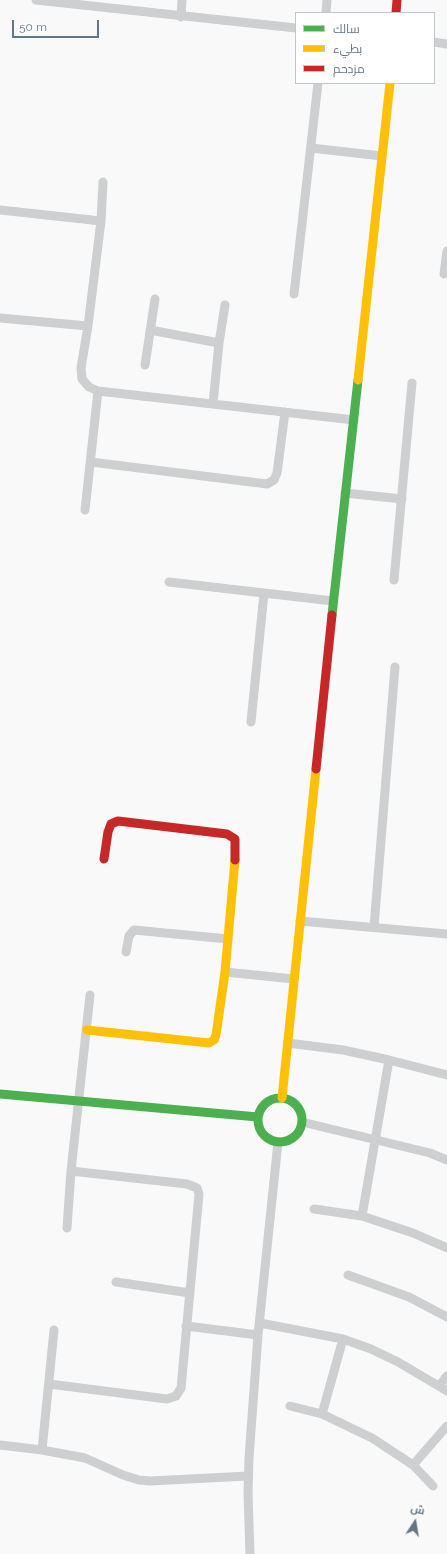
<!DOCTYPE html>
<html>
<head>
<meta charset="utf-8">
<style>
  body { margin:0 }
  #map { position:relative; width:447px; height:1554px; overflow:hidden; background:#f9f9f9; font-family:Raleway,Cairo,sans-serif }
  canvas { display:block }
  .legend { position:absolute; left:295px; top:12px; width:140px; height:72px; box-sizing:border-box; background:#fff; border:1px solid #c1c8cd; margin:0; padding:5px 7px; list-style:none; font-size:12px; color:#657683 }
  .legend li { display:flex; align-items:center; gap:8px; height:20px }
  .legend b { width:20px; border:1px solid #c1c8cd }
  .north { position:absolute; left:395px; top:1502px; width:40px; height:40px; -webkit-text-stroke:3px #fff; paint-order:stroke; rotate:12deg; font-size:11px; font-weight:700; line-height:16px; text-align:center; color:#657683 }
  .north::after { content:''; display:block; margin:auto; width:14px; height:18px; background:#657683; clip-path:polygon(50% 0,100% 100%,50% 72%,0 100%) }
  .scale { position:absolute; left:12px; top:20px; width:87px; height:18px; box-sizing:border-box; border:2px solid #657683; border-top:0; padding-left:5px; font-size:12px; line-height:14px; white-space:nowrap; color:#657683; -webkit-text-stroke:3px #fff; paint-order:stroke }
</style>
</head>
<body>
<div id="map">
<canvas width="447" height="1554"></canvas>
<ul class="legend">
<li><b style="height:5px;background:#4caf50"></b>سالك</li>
<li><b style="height:5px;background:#ffc107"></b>بطيء</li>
<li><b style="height:5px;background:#c62828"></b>مزدحم</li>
</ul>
<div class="north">ش</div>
<div class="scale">50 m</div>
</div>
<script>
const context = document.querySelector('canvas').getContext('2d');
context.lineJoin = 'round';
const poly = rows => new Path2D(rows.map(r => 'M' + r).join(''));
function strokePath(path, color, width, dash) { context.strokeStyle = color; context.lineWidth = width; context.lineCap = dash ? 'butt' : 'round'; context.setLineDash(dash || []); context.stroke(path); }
strokePath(poly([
  [36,0,296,28],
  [326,13,327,0],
  [181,17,182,0],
  [434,42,447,44],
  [311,148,382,156],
  [103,182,101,221,88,326,81,368,82,379,89,387,98,391,354,420],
  [0,210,101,221],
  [444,274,447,251],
  [294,294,318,83],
  [0,318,88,326],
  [150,330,219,343],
  [145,365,155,299],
  [213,404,219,343,225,305],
  [91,462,267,484,274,480,277,473,285,412],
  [345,493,402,499],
  [85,510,98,391],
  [394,580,412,383],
  [169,582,333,601],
  [251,722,264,593],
  [300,921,447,934],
  [374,927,395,667],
  [126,952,129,936,134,930,228,939],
  [225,972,294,979],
  [288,1043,343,1050,389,1060,447,1075],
  [302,1122,430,1153,447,1160],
  [314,1209,362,1216,413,1233,447,1248],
  [362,1216,389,1060],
  [67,1228,71,1171,90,995],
  [348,1275,409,1297,447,1317],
  [116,1282,190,1293],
  [260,1323,343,1339,371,1349,398,1362,447,1391],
  [186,1326,258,1335],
  [49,1384,167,1399,176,1396,181,1388,199,1194,197,1188,187,1184,71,1171],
  [440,1385,447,1376],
  [290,1406,322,1414,372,1438,413,1465,433,1486],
  [322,1414,343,1339],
  [0,1445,42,1450,54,1330],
  [42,1450,85,1458,123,1475,139,1480,150,1481,248,1476],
  [413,1465,447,1426],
  [250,1554,248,1493,249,1458,258,1335,278,1142]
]), '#cecfd0', 9);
strokePath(poly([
  [332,615,358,380],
  [0,1094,258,1117],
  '258 1120a22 22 0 1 1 44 0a22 22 0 1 1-44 0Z'
]), '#4caf50', 9);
strokePath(poly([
  [358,380,390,83],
  [87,1030,209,1043,214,1040,216,1035,225,972,235,860],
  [282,1098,316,769]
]), '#ffc107', 9);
strokePath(poly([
  [396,13,397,0],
  [316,769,332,615],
  [104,859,108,832,111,824,118,821,227,834,235,839,235,860]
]), '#c62828', 9);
</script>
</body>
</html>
